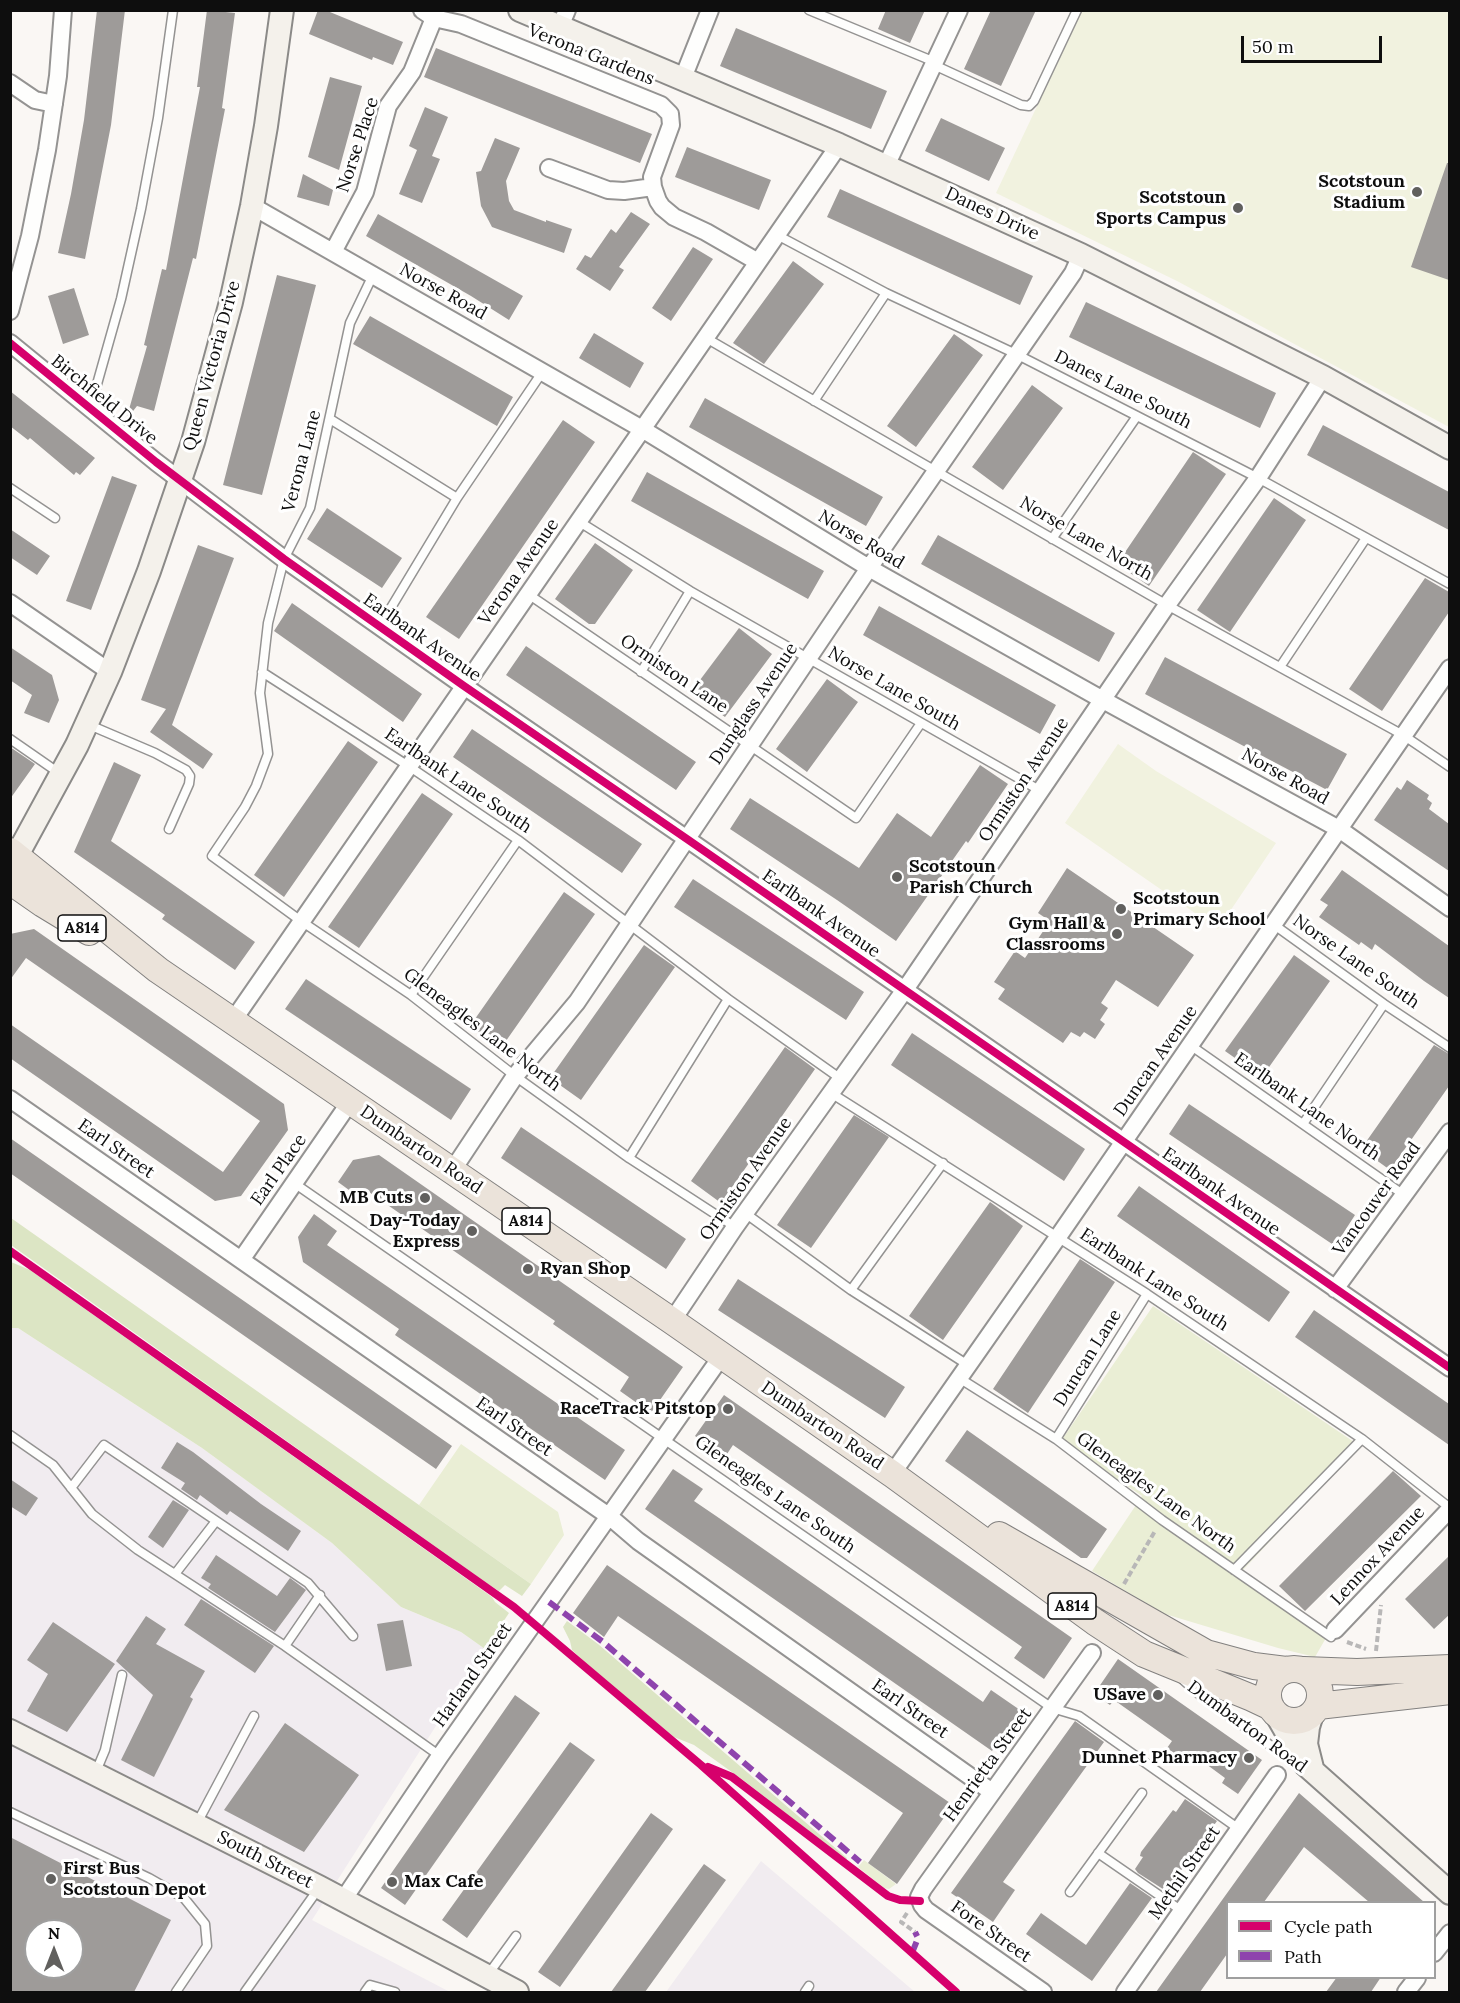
<!DOCTYPE html>
<html>
<head>
<meta charset="utf-8">
<style>
  body { margin:0 }
  #map { position:relative; width:1460px; height:2003px; overflow:hidden; background:#faf7f4; font-family:Lora,serif }
  canvas { display:block }
  .frame { position:absolute; inset:0; border:12px solid #0e0e0e; pointer-events:none }
  .legend { position:absolute; left:1226px; top:1901px; width:210px; height:78px; box-sizing:border-box; background:#fff; border:2px solid #9f9f9f; margin:0; padding:8px 10px; list-style:none; font-size:18px; color:#0e0e0e }
  .legend li { display:flex; align-items:center; gap:12px; height:30px }
  .legend b { width:30px; border:2px solid #9f9f9f }
  .north { position:absolute; left:24px; top:1919px; width:60px; height:60px; box-sizing:border-box; background:#fff; border:2px solid #9f9f9f; border-radius:50%; rotate:0deg; font-size:16px; font-weight:700; line-height:24px; text-align:center; color:#0e0e0e }
  .north::after { content:''; display:block; margin:auto; width:21px; height:27px; background:#61605e; clip-path:polygon(50% 0,100% 100%,50% 72%,0 100%) }
  .scale { position:absolute; left:1241px; top:36px; width:141px; height:27px; box-sizing:border-box; border:3px solid #0e0e0e; border-top:0; padding-left:8px; font-size:18px; line-height:21px; white-space:nowrap; color:#0e0e0e; -webkit-text-stroke:4px #fff; paint-order:stroke }
</style>
</head>
<body>
<div id="map">
<canvas width="1460" height="2003"></canvas>
<div class="frame"></div>
<ul class="legend">
<li><b style="height:8px;background:#d6006c"></b>Cycle path</li>
<li><b style="height:8px;background:#8e44ad"></b>Path</li>
</ul>
<div class="north">N</div>
<div class="scale">50 m</div>
</div>
<script>
const context = document.querySelector('canvas').getContext('2d');
context.lineJoin = 'round';
function paint(path, color) { context.fillStyle = color; context.fill(path, 'evenodd'); }
const poly = rows => new Path2D(rows.map(r => 'M' + r).join(''));
function strokePath(path, color, width, dash) { context.strokeStyle = color; context.lineWidth = width; context.lineCap = dash ? 'butt' : 'round'; context.setLineDash(dash || []); context.stroke(path); }
function label(font, color, halo, rows, align = 'center') {
  context.font = font + ' Lora,serif'; context.lineWidth = 6; context.setLineDash([]); context.textBaseline = 'middle'; context.strokeStyle = halo; context.fillStyle = color; for (const [text, x, y, turn = 0] of rows) {
    context.save(); context.translate(x, y); context.rotate((+turn || 0) * Math.PI / 180); context.textAlign = isNaN(turn) ? turn : align; if (halo) context.strokeText(text, 0, 0); context.fillText(text, 0, 0); context.restore();
  }
}
paint(poly([
  [11,1328,18,1328,202,1448,332,1543,401,1607,461,1632,485,1649,312,1920,450,1992,11,1992],
  [36,1931,72,1931,72,1967,36,1967],
  [761,1861,915,1992,666,1992]
]), '#f1ecf0');
paint(poly([
  [1153,1306,1360,1446,1243,1570,1330,1631,1315,1657,1278,1648,1165,1614,1092,1571,1142,1496,1061,1441],
  [461,1444,558,1512,564,1535,531,1584,419,1505],
  [864,1860,896,1884,889,1889,884,1888,858,1867]
]), '#eaeed5');
paint(poly([
  [11,1218,419,1505,531,1584,522,1596,505,1585,499,1591,488,1584,11,1245],
  [11,1262,30,1270,492,1597,495,1602,509,1613,485,1649,461,1632,401,1607,332,1543,202,1448,18,1328,11,1328],
  [567,1621,598,1644,847,1858,846,1860,743,1780,694,1745,674,1737,591,1668,572,1650,570,1641,563,1627]
]), '#dce5c4');
paint(poly([
  [1082,11,1449,11,1449,427,1177,281,996,193],
  [1118,744,1156,771,1276,843,1218,929,1065,823]
]), '#f1f2df');
paint(poly([
  [97,10,125,10,111,125,85,259,58,253,71,194,84,120],
  [207,10,235,13,222,108,225,109,196,259,193,258,154,411,137,406,126,420,147,346,144,345,162,269,166,270,200,87,197,87],
  [318,10,325,10,403,42,393,65,373,57,372,60,309,34],
  [886,10,925,10,910,43,878,29],
  [991,10,1036,10,1001,86,964,69],
  [736,28,887,91,871,129,720,66],
  [436,48,652,134,640,163,424,77],
  [330,77,362,86,339,170,308,157],
  [425,107,448,117,432,156,440,159,422,203,399,194,417,150,409,146],
  [941,118,1005,148,989,181,925,151],
  [495,138,520,148,506,181,509,201,514,210,546,222,546,220,572,229,564,253,492,227,481,206,476,172,481,171],
  [687,147,771,180,759,210,675,177],
  [1447,163,1449,163,1449,280,1411,267],
  [303,174,333,190,329,206,297,197],
  [840,189,1033,276,1020,305,827,217],
  [631,212,650,224,619,267,624,270,610,291,576,269,585,255,591,258,611,229,616,233],
  [378,214,523,296,509,320,471,296,366,236],
  [693,247,713,259,671,321,652,308],
  [793,261,824,284,764,364,733,343],
  [277,275,316,285,262,495,223,485],
  [74,288,89,335,63,344,48,296],
  [1086,302,1276,393,1260,428,1069,337],
  [370,316,513,397,497,426,353,344],
  [594,333,644,363,630,388,579,358],
  [954,334,983,355,916,447,887,426],
  [1032,385,1063,408,1003,490,972,467],
  [10,391,95,458,80,475,76,472,74,475,30,438,28,440,10,426],
  [705,398,883,497,866,526,689,427],
  [563,420,595,442,459,639,426,617],
  [1323,425,1449,492,1449,530,1307,455],
  [1193,452,1226,474,1149,586,1117,564],
  [647,472,824,571,808,599,631,501],
  [112,476,137,485,91,610,66,601],
  [1274,498,1306,520,1230,632,1197,610],
  [327,508,402,558,382,588,307,539],
  [10,529,50,556,37,575,10,557],
  [938,535,1115,633,1099,662,921,564],
  [595,543,633,570,595,624,589,624,555,599],
  [198,545,234,558,172,725,213,754,203,769,150,732,166,709,141,700],
  [1425,578,1449,592,1449,612,1382,711,1349,689],
  [292,603,422,694,403,722,274,631],
  [879,606,1056,705,1040,734,863,635],
  [739,628,772,654,725,717,691,692],
  [526,646,696,762,676,790,506,675],
  [10,647,52,675,59,700,49,723,24,713,32,695,10,680],
  [1165,657,1347,754,1327,790,1145,694],
  [827,679,858,702,807,772,776,749],
  [472,729,642,844,622,873,453,757],
  [348,741,378,762,284,897,254,875],
  [10,747,35,764,10,799],
  [114,762,141,775,111,841,255,942,235,970,162,919,165,915,74,852],
  [980,765,1008,784,968,843,966,841,896,941,837,900,730,829,750,798,859,868,897,813,931,837],
  [1407,780,1429,795,1427,799,1432,803,1429,809,1449,824,1449,871,1374,820,1397,787,1401,790],
  [422,793,453,814,359,948,328,927],
  [1067,868,1194,955,1158,1007,1116,980,1101,1003,1108,1008,1100,1020,1105,1024,1095,1039,1084,1032,1080,1037,1071,1032,1063,1043,998,999,1005,989,994,982,1015,951,1025,958,1050,921,1038,913],
  [1342,870,1449,946,1449,998,1424,981,1375,944,1372,950,1361,942,1359,945,1319,917,1328,905,1320,900],
  [693,879,864,992,846,1020,674,907],
  [564,892,595,914,501,1048,470,1026],
  [34,929,284,1104,288,1130,241,1196,215,1201,10,1058,10,1024,223,1172,260,1121,26,958,10,980,10,934],
  [644,945,675,967,581,1100,550,1078],
  [1294,955,1330,981,1262,1077,1225,1051],
  [306,979,471,1089,451,1120,285,1009],
  [912,1033,1085,1149,1064,1181,891,1065],
  [1434,1045,1449,1054,1449,1086,1390,1170,1361,1149],
  [785,1047,815,1069,721,1203,691,1181],
  [1189,1104,1355,1215,1335,1246,1169,1134],
  [854,1115,889,1137,811,1248,777,1225],
  [521,1127,686,1239,666,1269,501,1158],
  [10,1138,452,1446,436,1469,10,1173],
  [379,1155,683,1367,651,1413,620,1391,629,1377,553,1324,555,1321,366,1190,360,1198,338,1182,353,1160],
  [1139,1186,1290,1292,1269,1322,1117,1216],
  [990,1202,1023,1226,943,1340,909,1316],
  [314,1214,337,1231,327,1245,625,1450,605,1480,395,1335,399,1329,303,1262,298,1237],
  [1080,1259,1115,1282,1028,1413,993,1389],
  [738,1279,905,1387,885,1418,718,1310],
  [1314,1310,1449,1404,1449,1445,1295,1337],
  [724,1395,1072,1638,1044,1679,1014,1658,1022,1647,733,1445,725,1457,695,1436],
  [967,1430,1107,1529,1087,1558,1081,1558,945,1461],
  [177,1442,193,1452,261,1504,301,1531,288,1551,230,1511,227,1515,200,1495,197,1500,181,1489,185,1483,161,1468],
  [673,1469,703,1489,694,1501,719,1518,983,1702,991,1690,1020,1710,992,1751,645,1509],
  [1393,1471,1421,1496,1305,1611,1279,1586],
  [10,1479,38,1498,26,1516,10,1506],
  [173,1500,189,1510,163,1548,148,1537],
  [216,1555,277,1596,290,1578,306,1590,275,1632,208,1588,211,1584,201,1578],
  [1449,1556,1449,1615,1434,1629,1405,1599],
  [607,1565,953,1805,897,1884,868,1863,903,1813,618,1616,604,1637,573,1613],
  [201,1599,274,1646,255,1673,184,1625],
  [146,1616,166,1629,156,1644,205,1671,190,1697,193,1699,154,1777,121,1760,153,1695,116,1661],
  [403,1620,412,1666,386,1671,377,1624],
  [53,1622,115,1664,67,1732,27,1711,48,1674,27,1660],
  [1118,1659,1262,1760,1238,1794,1222,1783,1225,1778,1206,1764,1194,1756,1189,1764,1167,1748,1172,1741,1114,1700,1110,1705,1094,1694],
  [515,1695,540,1713,405,1905,381,1888],
  [1075,1721,1104,1742,1003,1882,1015,1890,993,1922,951,1893],
  [285,1723,359,1775,304,1852,224,1810],
  [570,1742,595,1760,467,1938,442,1920],
  [1299,1793,1424,1902,1369,1902,1304,1847,1264,1902,1227,1902,1227,1954,1200,1992,1156,1992],
  [1185,1799,1217,1821,1166,1891,1138,1873,1135,1869,1143,1857,1140,1856,1141,1852,1173,1810,1176,1812],
  [651,1813,673,1829,560,1987,538,1972],
  [10,1837,171,1920,134,1992,10,1992],
  [36,1931,72,1931,72,1967,36,1967],
  [704,1864,726,1880,645,1992,611,1992],
  [1130,1883,1152,1898,1092,1981,1026,1934,1041,1913,1086,1945],
  [1337,1977,1381,1977,1371,1992,1326,1992]
]), '#9e9b99');
const lane = poly([
  [809,10,935,62],
  [934,65,1021,105,1029,106,1034,101,1077,10],
  [777,235,886,293,1016,354,1258,478,1450,584],
  [373,275,350,323,310,508,284,559,268,623,260,693,268,754,256,786,245,807,212,856,301,921,411,995,515,1076,629,1158,735,1227],
  [706,338,1167,605,1403,735,1450,767],
  [814,401,886,293],
  [90,409,121,299,141,209,158,118,173,10],
  [330,419,457,498],
  [10,488,55,518],
  [578,521,690,591,1041,791],
  [1052,539,1137,416],
  [528,594,856,818,921,723],
  [380,626,457,498,543,371],
  [1280,667,1366,538],
  [262,672,410,767,518,840,728,999,841,1079],
  [641,672,690,591],
  [87,724,155,753,186,770,190,776,189,784,169,829],
  [10,739,59,773],
  [1273,924,1384,1004,1450,1048],
  [411,995,518,840],
  [1190,1045,1404,1195],
  [831,1093,1147,1294,1362,1439,1450,1508],
  [1303,1124,1384,1004],
  [629,1158,728,999],
  [294,1183,1052,1708,1079,1716,1239,1829],
  [745,1213,851,1290,968,1365],
  [851,1290,943,1163],
  [959,1378,1056,1439,1162,1520,1331,1637],
  [10,1435,53,1465,92,1514,138,1550,285,1646,440,1756],
  [1056,1439,1147,1294],
  [71,1488,104,1445,308,1583,353,1636],
  [1234,1570,1362,1439],
  [175,1574,216,1521],
  [285,1646,320,1595],
  [1181,1678,1200,1695,1298,1765],
  [95,1774,105,1750,122,1675],
  [10,1812,149,1878,184,1898,205,1924,207,1946,176,1992],
  [196,1825,254,1716],
  [1098,1853,1182,1911],
  [1070,1892,1142,1793],
  [487,1976,516,1936],
  [245,1992,319,1888],
  [365,1992,370,1985,395,1992],
  [805,1992,809,1986]
]);
const street = poly([
  [422,10,434,18,461,24,661,105,670,114,671,125,652,177,653,187,658,201,662,207,674,217,706,232,758,262],
  [560,27,567,10],
  [683,78,710,10],
  [10,83,35,100,54,104],
  [886,166,959,10],
  [549,168,608,190,624,191,653,187],
  [252,206,642,429,869,568,1103,700,1339,829,1450,908],
  [333,252,365,192,388,106,412,72,434,18],
  [10,311,30,236,47,150,58,76,63,10],
  [10,343,156,462,284,559,464,686,687,839,1450,1368],
  [10,603,110,672],
  [232,1022,839,145],
  [10,1099,610,1517,638,1541,992,1792],
  [452,1171,515,1076,577,1002,869,568,1073,273,1081,255],
  [241,1260,350,1102],
  [1335,1289,1450,1132],
  [672,1321,735,1227,904,991,1167,605,1258,478,1323,377],
  [892,1474,1058,1237,1450,668],
  [1335,1630,1450,1509],
  [343,1900,440,1756,721,1357],
  [1434,1953,1450,1933],
  [1043,1992,926,1910,922,1905,919,1897,923,1889,1092,1653],
  [1125,1992,1277,1775],
  [1406,1992,1417,1978]
]);
const secondary = poly([
  [520,10,839,145,1081,255,1323,377,1450,448],
  [10,868,77,745,110,672,149,571,193,442,231,302,252,206,266,126,282,10],
  [1275,1712,1305,1764,1450,1893],
  [10,1731,319,1887,517,1992],
  [1312,1768,1306,1744,1308,1727,1312,1714]
]);
const primary = poly([
  [10,851,158,970,672,1321,892,1474,1095,1622,1144,1654,1252,1698,1271,1707],
  [10,881,43,904,89,932],
  [999,1535,1206,1653,1254,1666,1286,1670],
  '1268 1695a26 26 0 1 1 52 0a26 26 0 1 1-52 0Z',
  [1304,1670,1357,1672,1450,1668],
  [1318,1706,1450,1691]
]);
strokePath(lane, '#949392', 11);
strokePath(street, '#949392', 20);
strokePath(secondary, '#8b8a88', 26);
strokePath(primary, '#82807f', 28);
strokePath(poly([
  [1124,1584,1155,1531],
  [1347,1642,1366,1649],
  [1376,1651,1381,1605],
  [907,1913,901,1922,915,1932]
]), '#b8b7b7', 4, [6, 3]);
strokePath(lane, '#fefefd', 8);
strokePath(street, '#fefefd', 16);
strokePath(secondary, '#f4f1eb', 22);
strokePath(primary, '#ebe3da', 26);
strokePath(poly([
  [549,1602,603,1642,860,1862],
  [912,1953,918,1938,915,1932]
]), '#8e44ad', 6, [12, 6]);
strokePath(poly([
  [10,343,156,462,284,559,464,686,687,839,1450,1368],
  [10,1251,514,1607,701,1765,956,1992],
  [708,1767,732,1777,888,1896,900,1900,920,1901]
]), '#d6006c', 8);
for (const [x, y, r, color] of [
  [1417,192,6,"#61605e"],
  [1238,208,6,"#61605e"],
  [897,877,6,"#61605e"],
  [1121,909,6,"#61605e"],
  [1117,934,6,"#61605e"],
  [425,1198,6,"#61605e"],
  [472,1231,6,"#61605e"],
  [528,1269,6,"#61605e"],
  [728,1409,6,"#61605e"],
  [1158,1695,6,"#61605e"],
  [1249,1758,6,"#61605e"],
  [51,1879,6,"#61605e"],
  [392,1882,6,"#61605e"]
]) { const dot = new Path2D(); dot.arc(x, y, r, 0, 2 * Math.PI); context.fillStyle = color; context.fill(dot); strokePath(dot, '#fff', 2); }
for (const [x, y, w] of [
  [82,928,48],
  [526,1221,48],
  [1072,1606,48]
]) { const box = new Path2D(); box.roundRect(x - w / 2, y - 13, w, 26, 4.5); context.fillStyle = '#fff'; context.fill(box); strokePath(box, '#0e0e0e', 1.5); }
label('bold 16px', '#0e0e0e', null, [
  ["A814",82,928],
  ["A814",526,1221],
  ["A814",1072,1606]
]);
label('18px', '#0e0e0e', '#fff', [
  ["Verona Gardens",591,55,22],
  ["Norse Place",358,145,-72],
  ["Danes Drive",992,214,25],
  ["Norse Road",443,292,29],
  ["Queen Victoria Drive",212,366,-75],
  ["Danes Lane South",1123,390,27],
  ["Birchfield Drive",104,400,39],
  ["Verona Lane",302,461,-75],
  ["Norse Lane North",1086,539,30],
  ["Norse Road",861,540,31],
  ["Verona Avenue",519,572,-55],
  ["Earlbank Avenue",422,638,35],
  ["Ormiston Lane",674,674,34],
  ["Norse Lane South",894,689,30],
  ["Dunglass Avenue",754,704,-56],
  ["Norse Road",1285,777,29],
  ["Ormiston Avenue",1024,780,-56],
  ["Earlbank Lane South",458,781,34],
  ["Earlbank Avenue",821,914,35],
  ["Norse Lane South",1356,962,35],
  ["Gleneagles Lane North",482,1030,37],
  ["Duncan Avenue",1156,1061,-55],
  ["Earlbank Lane North",1307,1107,35],
  ["Earl Street",116,1149,35],
  ["Dumbarton Road",421,1150,34],
  ["Earl Place",279,1170,-55],
  ["Ormiston Avenue",746,1179,-55],
  ["Earlbank Avenue",1221,1192,35],
  ["Vancouver Road",1377,1199,-54],
  ["Earlbank Lane South",1154,1280,33],
  ["Duncan Lane",1088,1358,-58],
  ["Dumbarton Road",822,1426,34],
  ["Earl Street",514,1427,35],
  ["Gleneagles Lane North",1156,1493,36],
  ["Gleneagles Lane South",775,1495,35],
  ["Lennox Avenue",1378,1556,-47],
  ["Harland Street",473,1675,-55],
  ["Earl Street",910,1709,35],
  ["Dumbarton Road",1247,1727,36],
  ["Henrietta Street",988,1765,-54],
  ["South Street",265,1860,27],
  ["Methil Street",1185,1873,-55],
  ["Fore Street",991,1932,35]
]);
label('bold 18px', '#0e0e0e', '#fff', [
  ["Scotstoun",1405,182],
  ["Stadium",1405,203],
  ["Scotstoun",1226,198],
  ["Sports Campus",1226,219],
  ["Scotstoun",909,867,"left"],
  ["Parish Church",909,888,"left"],
  ["Scotstoun",1133,899,"left"],
  ["Primary School",1133,920,"left"],
  ["Gym Hall &",1105,924],
  ["Classrooms",1105,945],
  ["MB Cuts",413,1198],
  ["Day-Today",460,1221],
  ["Express",460,1242],
  ["Ryan Shop",540,1269,"left"],
  ["RaceTrack Pitstop",716,1409],
  ["USave",1146,1695],
  ["Dunnet Pharmacy",1237,1758],
  ["First Bus",63,1869,"left"],
  ["Scotstoun Depot",63,1890,"left"],
  ["Max Cafe",404,1882,"left"]
], 'right');
</script>
</body>
</html>
